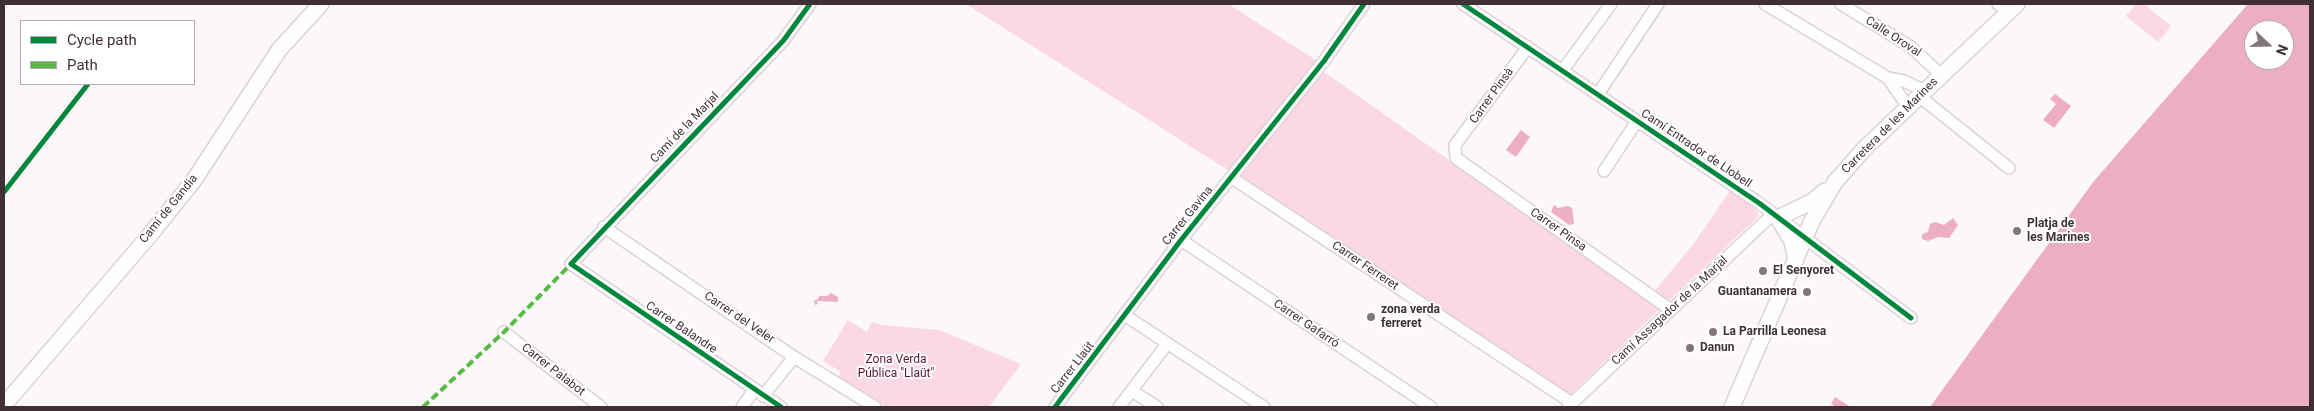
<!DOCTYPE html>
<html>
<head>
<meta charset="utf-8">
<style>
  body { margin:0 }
  #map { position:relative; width:2314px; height:411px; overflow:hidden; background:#fcf8f9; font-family:Roboto,sans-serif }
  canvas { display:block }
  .frame { position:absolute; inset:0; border:5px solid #3f3035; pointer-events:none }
  .legend { position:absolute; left:20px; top:20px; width:175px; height:65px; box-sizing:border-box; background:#fff; border:1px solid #b2acae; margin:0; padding:6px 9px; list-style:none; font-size:15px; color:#3f3035 }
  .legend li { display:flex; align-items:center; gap:10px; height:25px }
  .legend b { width:25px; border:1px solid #b2acae }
  .north { position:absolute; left:2244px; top:20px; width:50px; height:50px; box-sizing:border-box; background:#fff; border:1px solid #b2acae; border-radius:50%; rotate:111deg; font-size:14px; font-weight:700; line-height:20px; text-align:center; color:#3f3035 }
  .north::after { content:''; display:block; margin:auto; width:18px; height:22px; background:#81767a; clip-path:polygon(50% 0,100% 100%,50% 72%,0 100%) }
</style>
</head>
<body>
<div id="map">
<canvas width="2314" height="411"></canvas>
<div class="frame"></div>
<ul class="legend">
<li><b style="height:6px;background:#00873e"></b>Cycle path</li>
<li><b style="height:6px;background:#58b947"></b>Path</li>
</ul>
<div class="north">N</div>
</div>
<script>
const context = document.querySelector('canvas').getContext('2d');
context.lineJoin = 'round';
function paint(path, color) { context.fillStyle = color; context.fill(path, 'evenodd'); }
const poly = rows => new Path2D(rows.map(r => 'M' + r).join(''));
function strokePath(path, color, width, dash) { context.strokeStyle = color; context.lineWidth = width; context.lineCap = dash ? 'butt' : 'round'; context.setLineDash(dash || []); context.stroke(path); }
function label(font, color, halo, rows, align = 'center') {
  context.font = font + ' Roboto,sans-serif'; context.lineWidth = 4; context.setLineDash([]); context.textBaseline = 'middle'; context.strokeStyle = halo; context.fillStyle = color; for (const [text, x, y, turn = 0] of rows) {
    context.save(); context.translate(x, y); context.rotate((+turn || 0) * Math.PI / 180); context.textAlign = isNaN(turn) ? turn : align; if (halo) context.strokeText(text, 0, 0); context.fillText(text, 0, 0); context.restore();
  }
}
paint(poly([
  [966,4,1228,4,1319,62,1231,172],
  [2136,4,2144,4,2171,26,2158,42,2126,16],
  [1320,69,1660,309,1570,395,1238,176],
  [1733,190,1757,211,1759,216,1671,299,1664,299,1654,292,1695,242,1729,192],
  [848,320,867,332,872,322,882,325,939,330,1021,364,989,407,886,407,838,378,841,372,823,361]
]), '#fbd8e2');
paint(poly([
  [2248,4,2310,4,2310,407,1930,407,2094,181],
  [2254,30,2284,30,2284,60,2254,60],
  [2055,94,2071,106,2054,128,2043,120,2056,104,2050,99],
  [1521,130,1530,137,1516,157,1506,150],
  [1554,205,1558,208,1568,206,1572,208,1574,224,1569,225,1551,212],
  [1953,218,1958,225,1949,238,1938,237,1928,241,1922,239,1922,234,1928,232,1930,224,1935,222,1944,225],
  [831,293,838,297,838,302,817,301,818,304,815,305,814,301,818,299,819,296,827,296],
  [1835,397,1849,406,1849,407,1836,407,1831,404]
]), '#edadc2');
const street = poly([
  [1463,4,1759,203,1911,318],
  [1765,4,1888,78,1904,81,1925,91],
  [1841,4,1911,47,1941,75],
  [1998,4,2009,12],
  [1528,47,1455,145,1456,158,1671,310],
  [1563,70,1611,4],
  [1888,78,1908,107],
  [1598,94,1658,4],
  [1919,96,2009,168],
  [1604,171,1637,121],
  [1232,178,1572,403],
  [604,227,794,357,875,407],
  [1181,240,1431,407],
  [1126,316,1264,407],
  [504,332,601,407],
  [1132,391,1157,407],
  [763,396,794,357],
  [742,407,754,390],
  [781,407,571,264,783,41,810,4],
  [1055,407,1181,240,1324,61,1364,4],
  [1119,407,1167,344],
  [1568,407,1773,214]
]);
const secondary = poly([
  [1796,260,1792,241,1778,218,1813,201,1825,191],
  [4,405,149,236,194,180,279,50,321,4],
  [1732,407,1812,221,1835,182,1865,148,2017,4]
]);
strokePath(street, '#dbd2d5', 14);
strokePath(secondary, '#dbd2d5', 18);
strokePath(street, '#fffefe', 11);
strokePath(secondary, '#fffefe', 15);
strokePath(poly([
  [423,407,504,332,571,264]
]), '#58b947', 4, [8, 4]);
strokePath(poly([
  [1463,4,1759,203,1911,318],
  [4,192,88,84],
  [781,407,571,264,783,41,810,4],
  [1055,407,1181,240,1324,61,1364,4]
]), '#00873e', 5);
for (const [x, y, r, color] of [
  [2017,231,5,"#81767a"],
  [1763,271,5,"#81767a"],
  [1807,292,5,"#81767a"],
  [1371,317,5,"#81767a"],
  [1713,332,5,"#81767a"],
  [1690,348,5,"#81767a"]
]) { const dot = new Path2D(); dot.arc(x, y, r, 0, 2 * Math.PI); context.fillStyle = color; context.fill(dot); strokePath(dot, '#fff', 2); }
label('12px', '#3f3035', '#fff', [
  ["Calle Oroval",1893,37,33],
  ["Carrer Pinsà",1492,96,-54],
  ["Carretera de les Marines",1890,126,-45],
  ["Camí de la Marjal",685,128,-46],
  ["Camí Entrador de Llobell",1696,149,34],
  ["Camí de Gandia",169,209,-51],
  ["Carrer Gavina",1188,216,-51],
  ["Carrer Pinsa",1558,230,35],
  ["Carrer Ferreret",1365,266,34],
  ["Camí Assagador de la Marjal",1670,311,-43],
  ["Carrer del Veler",739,318,34],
  ["Carrer Gafarró",1306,324,34],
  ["Carrer Balandre",681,328,34],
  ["Carrer Llaüt",1073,368,-52],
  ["Carrer Palabot",553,370,38]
]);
label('bold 12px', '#3f3035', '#fff', [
  ["Platja de",2027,224],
  ["les Marines",2027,238],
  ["El Senyoret",1773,271],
  ["Guantanamera",1797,292,"right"],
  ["zona verda",1381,310],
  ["ferreret",1381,324],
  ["La Parrilla Leonesa",1723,332],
  ["Danun",1700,348]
], 'left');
label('12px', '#601135', '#fff', [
  ["Zona Verda",896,360],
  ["Pública \"Llaüt\"",896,374]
]);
</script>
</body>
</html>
